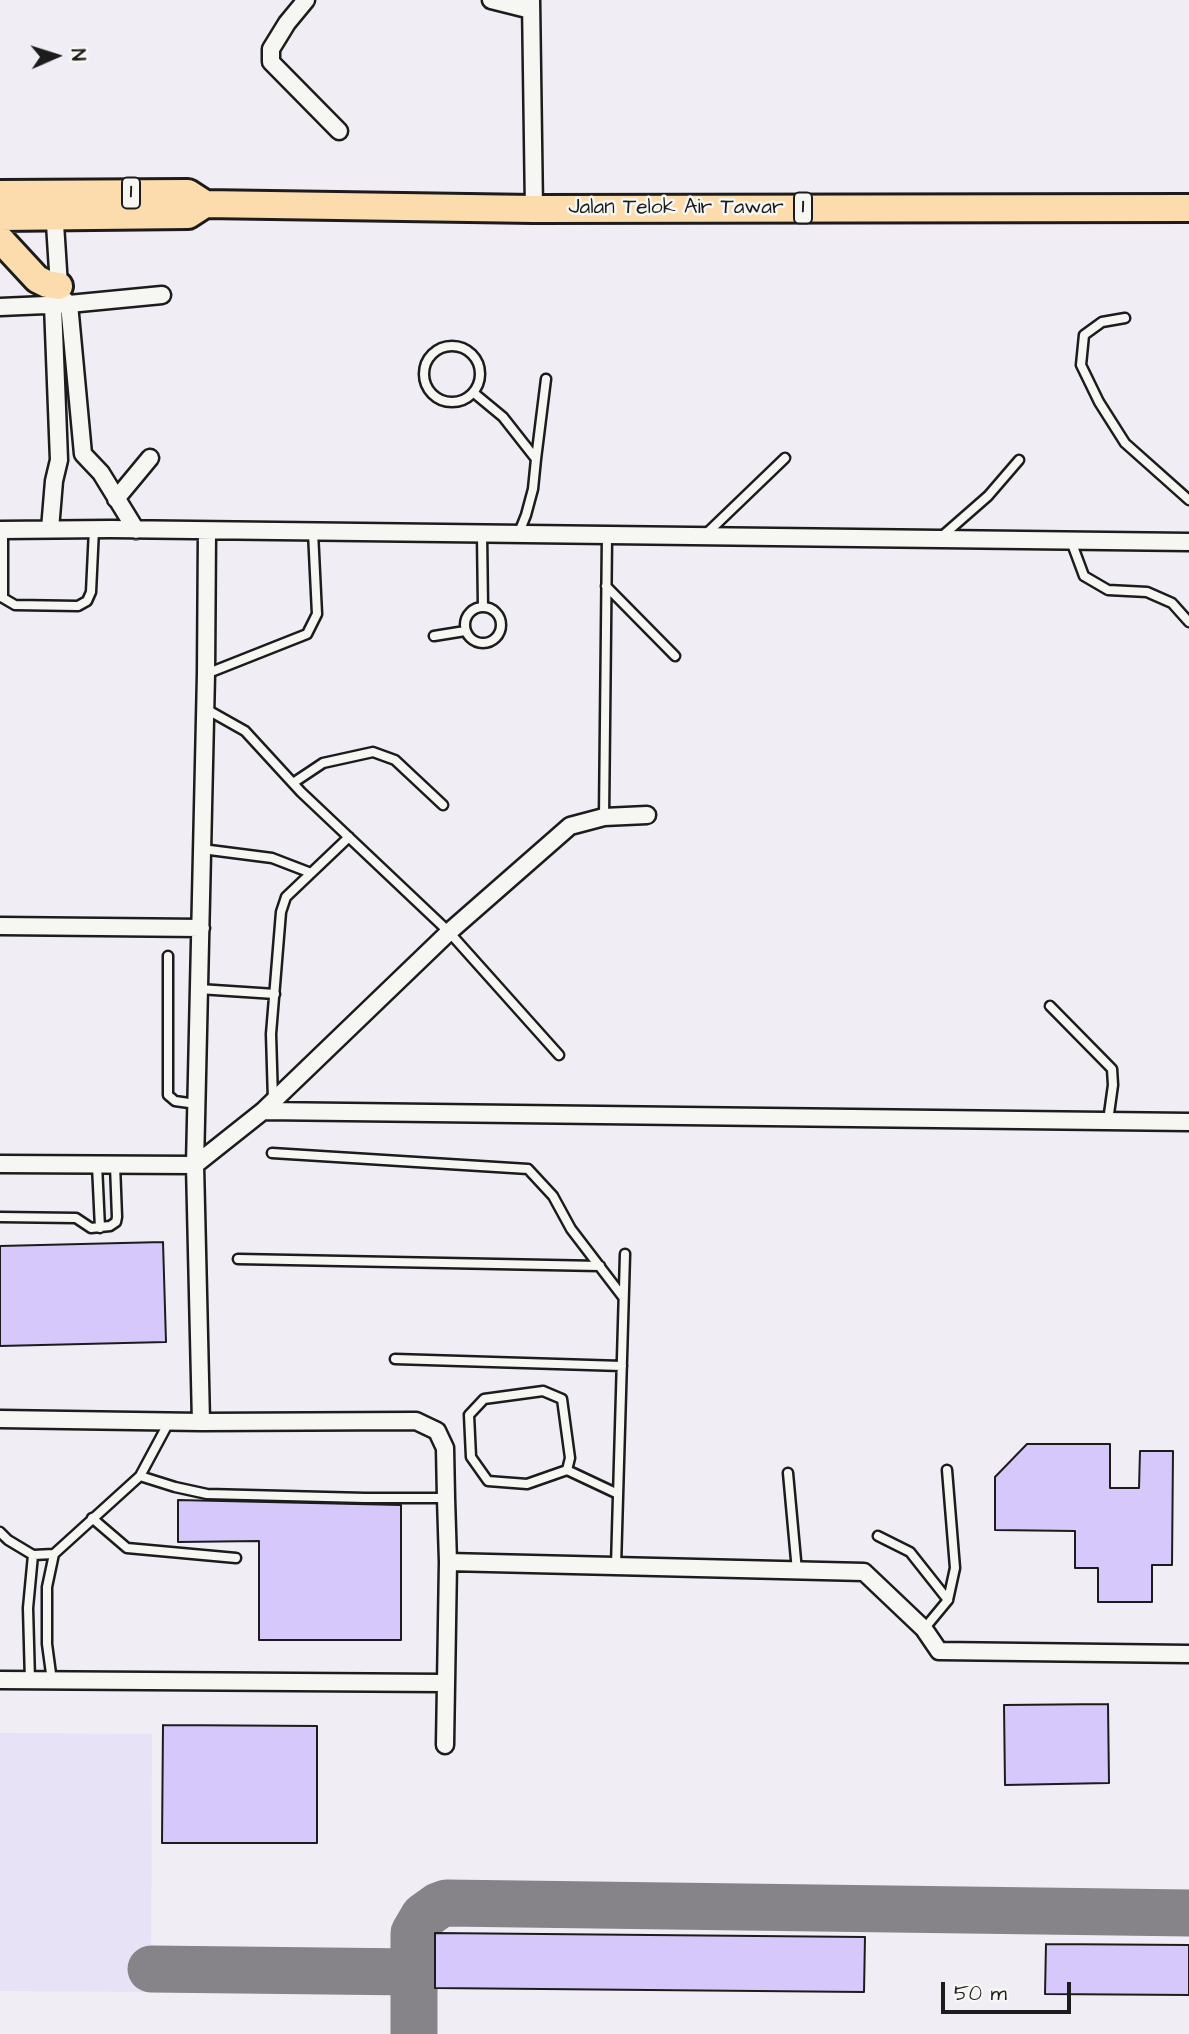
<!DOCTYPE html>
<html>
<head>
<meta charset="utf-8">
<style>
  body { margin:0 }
  #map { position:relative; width:1189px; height:2034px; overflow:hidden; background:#f0edf4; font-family:"Architects Daughter",sans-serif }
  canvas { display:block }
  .north { position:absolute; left:21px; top:21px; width:70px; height:70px; -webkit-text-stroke:5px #f6f6f2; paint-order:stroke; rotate:87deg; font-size:19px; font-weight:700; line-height:28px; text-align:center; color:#1c1c1c }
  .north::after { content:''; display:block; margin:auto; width:24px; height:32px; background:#1c1c1c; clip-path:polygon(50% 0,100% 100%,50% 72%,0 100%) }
  .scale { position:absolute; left:941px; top:1982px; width:130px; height:32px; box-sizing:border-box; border:4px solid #1c1c1c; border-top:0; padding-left:9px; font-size:21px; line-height:24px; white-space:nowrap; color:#1c1c1c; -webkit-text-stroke:5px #f6f6f2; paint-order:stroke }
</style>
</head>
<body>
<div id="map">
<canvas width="1189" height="2034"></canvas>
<div class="north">N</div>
<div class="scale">50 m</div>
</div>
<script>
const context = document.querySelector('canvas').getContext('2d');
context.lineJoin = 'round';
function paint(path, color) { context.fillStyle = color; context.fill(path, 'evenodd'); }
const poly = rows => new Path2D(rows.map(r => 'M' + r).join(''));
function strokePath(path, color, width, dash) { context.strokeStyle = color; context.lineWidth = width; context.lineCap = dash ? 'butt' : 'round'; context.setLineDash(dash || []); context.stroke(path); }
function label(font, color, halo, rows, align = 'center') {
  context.font = font + ' "Architects Daughter",sans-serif'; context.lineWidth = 5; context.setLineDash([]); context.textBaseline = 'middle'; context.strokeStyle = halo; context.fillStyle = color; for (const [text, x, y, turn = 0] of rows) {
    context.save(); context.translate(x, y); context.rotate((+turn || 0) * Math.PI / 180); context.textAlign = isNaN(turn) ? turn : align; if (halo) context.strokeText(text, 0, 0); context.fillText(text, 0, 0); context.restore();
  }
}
paint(poly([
  [0,1733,152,1734,151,1992,0,1991]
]), '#e8e2f6');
strokePath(poly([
  [151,1969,414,1972],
  [414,2034,414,1933,424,1916,438,1906,446,1903,1189,1913]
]), '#868488', 47);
const building = poly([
  [163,1242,166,1342,0,1346,0,1246,163,1242],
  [1027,1444,1110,1444,1110,1488,1139,1488,1140,1451,1173,1451,1172,1565,1152,1565,1152,1602,1098,1602,1098,1568,1075,1568,1075,1531,995,1530,995,1477,1027,1444],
  [178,1500,401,1505,401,1640,259,1640,259,1541,178,1542,178,1500],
  [1108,1704,1109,1783,1005,1785,1004,1705,1108,1704],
  [163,1725,317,1726,317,1843,162,1843,163,1725],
  [435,1933,865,1937,864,1992,435,1988,435,1933],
  [1046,1944,1189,1945,1189,1995,1045,1994,1046,1944]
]);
paint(building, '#d6c8fa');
strokePath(building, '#1c1c1c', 2);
const service = poly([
  [1125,318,1102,322,1084,335,1081,365,1099,402,1125,443,1189,500],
  '424 374a28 28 0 1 1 56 0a28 28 0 1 1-56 0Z',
  [474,393,503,417,536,459,533,489,526,515,518,535],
  [536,459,546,379],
  [3,530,3,598,15,605,78,606,87,601,91,592,94,529],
  [482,534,483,607],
  [705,535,785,458],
  [940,538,988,496,1019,460],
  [1071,541,1084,576,1108,590,1147,592,1172,603,1189,622],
  [606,586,675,656],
  '465 625a18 18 0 1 1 36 0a18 18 0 1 1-36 0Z',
  [434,636,465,631],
  [206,674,307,634,317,614,313,532],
  [206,709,245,731,301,792,449,932,559,1055],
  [293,783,323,763,373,752,395,760,443,805],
  [604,817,607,536],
  [202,849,272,858,311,873],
  [168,956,168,1095,175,1101,196,1104],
  [199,989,275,994],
  [1050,1006,1112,1069,1113,1085,1108,1121],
  [273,1100,271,1034,281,912,286,897,349,837],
  [272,1153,528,1169,553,1196,571,1229,623,1297],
  [97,1165,100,1228],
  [0,1217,76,1218,91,1228,110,1226,116,1222,117,1217,115,1165],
  [238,1259,600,1266],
  [395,1359,622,1366],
  [543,1391,562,1399,570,1458,567,1470,527,1484,488,1481,471,1457,469,1415,484,1399,543,1391],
  [567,1470,618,1494],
  [788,1473,797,1571],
  [140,1476,175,1487,207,1494,365,1498,446,1498],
  [92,1518,127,1548,236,1558],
  [0,1532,8,1540,33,1555,54,1554,140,1476,169,1422],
  [878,1536,910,1552,948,1600],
  [616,1566,625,1254],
  [924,1629,948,1600,955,1568,947,1470],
  [30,1681,28,1608,33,1555],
  [52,1681,47,1644,47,1587,54,1554]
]);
const minor = poly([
  [306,0,287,23,271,49,271,62,339,131],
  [491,0,531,10],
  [531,0,534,209],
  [54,208,59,286,61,297,69,304,83,454,101,473,136,530],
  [0,307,69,304,162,295],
  [116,499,150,458],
  [50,529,54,481,59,460,53,305,61,297],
  [0,530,111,529,1189,542],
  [0,926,201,928],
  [263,1111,1189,1122],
  [0,1164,195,1165,263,1111,449,932,570,826,604,817,647,815],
  [0,1419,201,1422,416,1421,437,1431,445,1448,446,1498,448,1562,445,1745],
  [201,1422,195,1165,206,674,207,531],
  [448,1562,864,1572,924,1629,939,1651,1189,1654],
  [0,1680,444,1683]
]);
const primary = poly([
  [0,194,188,193,205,204],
  [0,217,188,215,205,204,534,209,1189,208],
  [0,239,37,279,47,284,59,286]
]);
strokePath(service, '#1c1c1c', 13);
strokePath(minor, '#1c1c1c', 21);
strokePath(primary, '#1c1c1c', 32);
strokePath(service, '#f6f6f2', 8);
strokePath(minor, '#f6f6f2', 16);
strokePath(primary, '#fcdcac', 26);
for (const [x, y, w] of [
  [131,193,18],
  [803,208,18]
]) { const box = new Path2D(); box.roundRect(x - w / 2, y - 15.5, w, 31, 5); context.fillStyle = '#f6f6f2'; context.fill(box); strokePath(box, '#1c1c1c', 2); }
label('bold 19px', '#1c1c1c', null, [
  ["1",131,193],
  ["1",803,208]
]);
label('21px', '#1c1c1c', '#f6f6f2', [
  ["Jalan Telok Air Tawar",676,209]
]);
</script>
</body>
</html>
